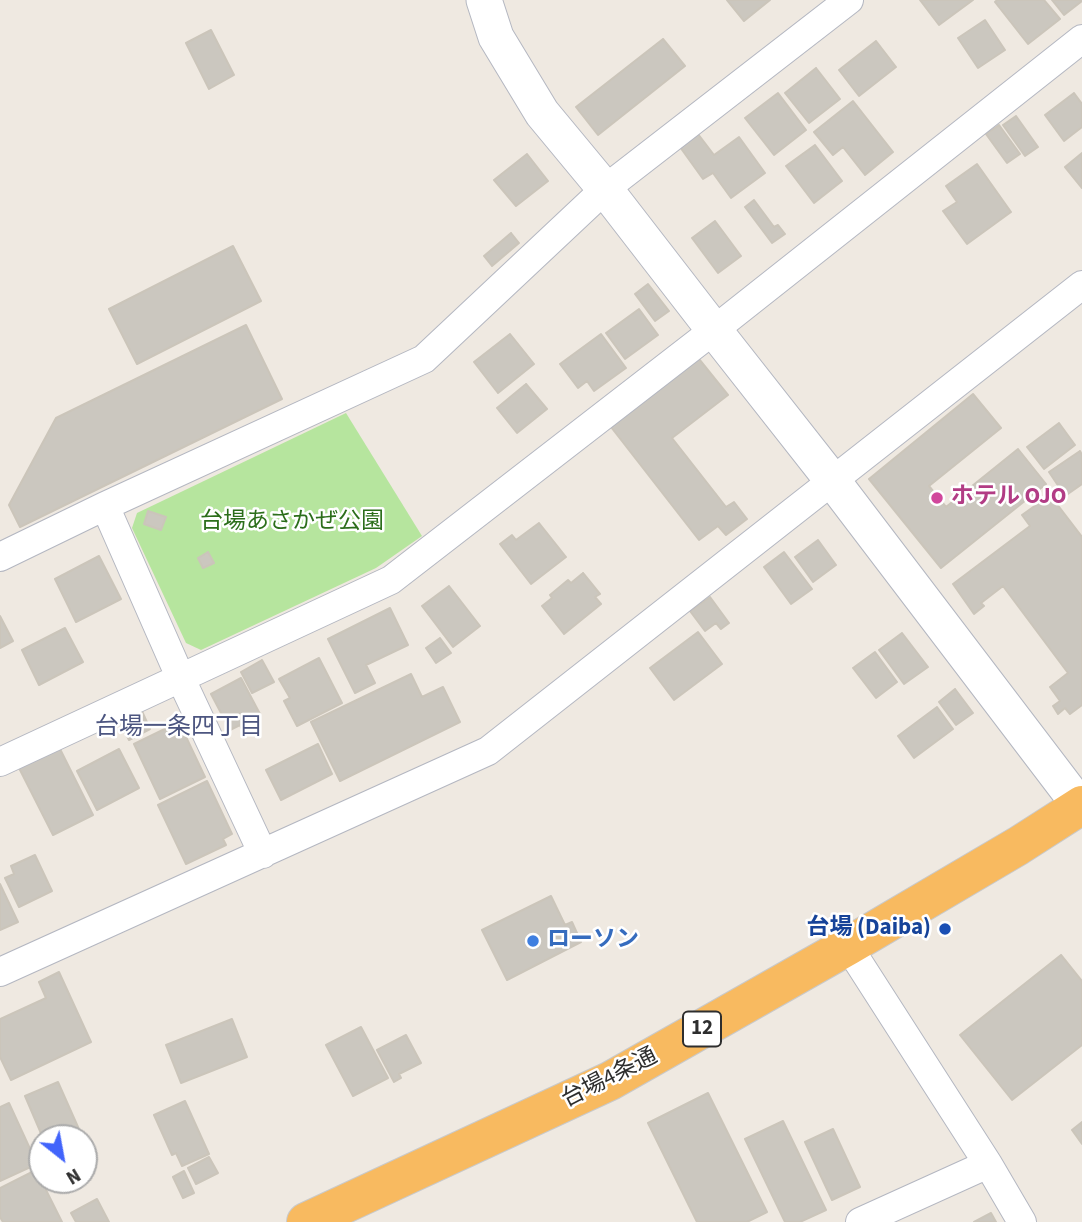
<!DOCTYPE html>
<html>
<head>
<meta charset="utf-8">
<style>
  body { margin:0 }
  #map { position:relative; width:1082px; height:1222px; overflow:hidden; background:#efe9e1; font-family:"Source Sans 3",sans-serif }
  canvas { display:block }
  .north { position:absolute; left:28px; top:1124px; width:70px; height:70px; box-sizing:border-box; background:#fff; border:2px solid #ababab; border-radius:50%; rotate:149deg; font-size:19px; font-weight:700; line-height:28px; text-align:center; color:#2e2e2e }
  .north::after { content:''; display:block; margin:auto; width:24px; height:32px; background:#4264fb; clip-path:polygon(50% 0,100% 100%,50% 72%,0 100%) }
</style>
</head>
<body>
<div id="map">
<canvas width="1082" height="1222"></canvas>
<div class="north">N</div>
</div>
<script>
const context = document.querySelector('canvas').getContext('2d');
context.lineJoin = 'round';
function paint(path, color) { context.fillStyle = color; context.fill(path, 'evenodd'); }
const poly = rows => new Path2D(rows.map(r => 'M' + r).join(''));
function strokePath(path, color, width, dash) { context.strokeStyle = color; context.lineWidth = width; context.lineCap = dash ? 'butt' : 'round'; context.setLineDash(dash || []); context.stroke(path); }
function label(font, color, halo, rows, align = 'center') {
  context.font = font + ' "Source Sans 3","Noto Sans JP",sans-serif'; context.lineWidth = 5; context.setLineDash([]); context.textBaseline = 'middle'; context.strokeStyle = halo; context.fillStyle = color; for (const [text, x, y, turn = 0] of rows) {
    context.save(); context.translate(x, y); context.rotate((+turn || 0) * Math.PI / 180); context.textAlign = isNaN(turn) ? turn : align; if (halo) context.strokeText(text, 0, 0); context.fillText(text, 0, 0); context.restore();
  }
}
paint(poly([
  [346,413,422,536,376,568,201,650,186,643,132,528,137,513]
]), '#b6e59e');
const building = poly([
  [727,0,770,0,744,21,727,0],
  [920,0,973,0,939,25,920,0],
  [997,0,1044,0,1060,19,1028,44,995,2,997,0],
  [1052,0,1082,0,1082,1,1064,15,1052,0],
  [985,20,1005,50,978,68,958,38,985,20],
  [211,30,234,75,209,89,186,43,211,30],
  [663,39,685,66,598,135,576,107,663,39],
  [876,41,896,67,859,96,839,70,876,41],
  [816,68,840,99,809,123,785,93,816,68],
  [778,93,806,130,774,155,745,118,778,93],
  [1074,93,1082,104,1082,127,1064,141,1045,115,1074,93],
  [853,101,893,152,865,175,843,147,833,155,814,132,853,101],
  [1016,116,1038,147,1025,156,1003,125,1016,116],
  [999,125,1020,154,1007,163,986,134,999,125],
  [698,134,714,155,739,137,765,173,731,198,713,173,703,179,680,147,698,134],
  [815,145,842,181,814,203,786,166,815,145],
  [1082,153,1082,188,1065,167,1082,153],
  [527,154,548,181,516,206,494,180,527,154],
  [977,164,1011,212,967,244,943,211,957,202,946,186,977,164],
  [754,200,774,227,778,225,785,234,772,243,745,207,754,200],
  [715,221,741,256,718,273,692,238,715,221],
  [511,233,519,243,492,266,484,256,511,233],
  [233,246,261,301,137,364,109,309,233,246],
  [648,284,669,311,655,321,635,294,648,284],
  [639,309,658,335,625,359,606,333,639,309],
  [246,325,282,399,20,527,9,505,56,418,246,325],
  [510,334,534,364,498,393,474,362,510,334],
  [601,334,626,368,594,391,587,381,578,388,560,364,601,334],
  [699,359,728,395,672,438,726,507,734,502,747,519,726,535,718,526,699,540,611,427,699,359],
  [526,384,547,409,517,433,497,408,526,384],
  [973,394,1001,428,929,486,946,507,1018,449,1046,484,941,568,869,479,973,394],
  [1059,423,1075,445,1044,469,1027,447,1059,423],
  [1080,451,1082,455,1082,484,1065,496,1049,472,1080,451],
  [1050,495,1082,537,1082,705,1070,714,1065,708,1058,714,1053,706,1060,701,1050,687,1068,673,1003,586,981,603,984,606,974,614,953,584,1030,526,1022,515,1050,495],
  [148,511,166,517,161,530,144,524,148,511],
  [539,523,566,557,531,584,500,544,512,535,516,540,539,523],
  [818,540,836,565,813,582,795,557,818,540],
  [208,552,214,563,203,568,198,558,208,552],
  [784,552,812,589,791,604,764,567,784,552],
  [99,556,121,599,76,622,55,579,99,556],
  [583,573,600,594,595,597,601,604,564,634,542,606,552,598,550,595,568,580,571,583,583,573],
  [449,586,480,626,453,647,422,606,449,586],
  [710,597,729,623,721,629,716,623,705,631,690,611,710,597],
  [390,608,408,645,366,665,375,683,355,693,328,639,390,608],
  [0,616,13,641,0,648,0,616],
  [65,628,83,662,39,685,22,650,65,628],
  [698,632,722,664,674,700,650,668,698,632],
  [902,633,928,667,904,684,879,650,902,633],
  [440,638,451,653,436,663,426,648,440,638],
  [875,652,897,682,876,698,853,668,875,652],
  [319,658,342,703,297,726,284,701,290,698,279,679,319,658],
  [262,660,274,682,252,693,241,672,262,660],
  [411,674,422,697,443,687,460,722,340,781,311,722,411,674],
  [241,678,260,714,252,718,255,725,243,732,240,725,230,730,211,694,241,678],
  [955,689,973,713,956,725,939,702,955,689],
  [937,707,953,729,914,758,898,736,937,707],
  [141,709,150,729,129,740,119,720,141,709],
  [179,722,205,777,160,799,134,744,179,722],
  [318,744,332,774,281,800,266,770,318,744],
  [59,747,93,815,53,835,19,768,59,747],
  [119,749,139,788,97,810,77,771,119,749],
  [207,781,232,834,223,839,226,845,186,864,158,805,207,781],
  [35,855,52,891,19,907,5,878,14,874,11,866,35,855],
  [0,884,18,922,0,930,0,884],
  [551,896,565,925,572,922,581,942,507,980,482,930,551,896],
  [1061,955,1082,981,1082,1045,1012,1100,960,1035,1061,955],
  [59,972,91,1042,11,1080,0,1057,0,1019,46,998,39,982,59,972],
  [232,1019,247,1057,181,1083,166,1045,232,1019],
  [361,1027,388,1078,353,1096,326,1045,361,1027],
  [406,1035,421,1063,399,1074,401,1078,394,1082,377,1050,406,1035],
  [58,1082,82,1136,78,1138,43,1138,25,1096,58,1082],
  [708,1093,767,1212,747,1222,697,1222,648,1123,708,1093],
  [185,1101,209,1154,182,1166,176,1153,172,1155,154,1115,185,1101],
  [9,1103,37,1164,0,1181,0,1107,9,1103],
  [783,1121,826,1210,800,1222,785,1222,745,1139,783,1121],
  [1082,1122,1082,1144,1072,1130,1082,1122],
  [833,1129,860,1187,832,1200,805,1142,833,1129],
  [209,1157,218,1173,196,1184,188,1168,209,1157],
  [36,1170,62,1222,3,1222,0,1217,0,1188,36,1170],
  [184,1171,194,1193,183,1198,173,1177,184,1171],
  [97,1199,109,1222,76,1222,71,1213,97,1199],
  [991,1213,996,1222,974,1222,991,1213]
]);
paint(building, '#cbc7bf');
strokePath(building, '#cbc5ba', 2);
const minor = poly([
  [105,506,181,679,263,854],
  [0,557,105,506,424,359,605,189,849,0],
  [0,762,391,580,714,330,1082,39],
  [848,946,988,1164,1022,1222],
  [0,972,488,751,1082,285],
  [860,1222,988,1164]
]);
const tertiary = poly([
  [484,0,496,37,542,113,605,189,714,330,832,480,1080,806]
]);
const trunk = poly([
  [306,1222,610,1081,848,946,1018,846,1082,805]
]);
strokePath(minor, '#b4b7c1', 30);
strokePath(tertiary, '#b4b7c1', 37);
strokePath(trunk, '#c9c9c9', 40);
strokePath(minor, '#fff', 28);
strokePath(tertiary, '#fff', 35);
strokePath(trunk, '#f8ba60', 38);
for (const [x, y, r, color] of [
  [937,498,7,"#d1479c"],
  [945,929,7,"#1a4fb4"],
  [533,941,7,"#3f7fe0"]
]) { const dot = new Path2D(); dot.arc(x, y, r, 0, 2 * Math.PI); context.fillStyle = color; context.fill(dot); strokePath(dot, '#fff', 2.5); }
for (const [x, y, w] of [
  [702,1029,38]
]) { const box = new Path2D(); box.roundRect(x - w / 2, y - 17.5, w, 35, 5); context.fillStyle = '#fff'; context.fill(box); strokePath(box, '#2e2e2e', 2); }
label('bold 21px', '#2e2e2e', null, [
  ["12",702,1029]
]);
label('bold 23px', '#b23c85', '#fff', [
  ["ホテル OJO",951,498]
], 'left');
label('23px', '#2c6e1b', '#fff', [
  ["台場あさかぜ公園",292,523]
]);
label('bold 23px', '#164399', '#fff', [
  ["台場 (Daiba)",931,929]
], 'right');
label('bold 23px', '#366cbe', '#fff', [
  ["ローソン",547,941]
], 'left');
label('23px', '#2e2e2e', '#fff', [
  ["台場4条通",610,1079,-27]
]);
label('24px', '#4d5680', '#fff', [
  ["台場一条四丁目",179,729]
]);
</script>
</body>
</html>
